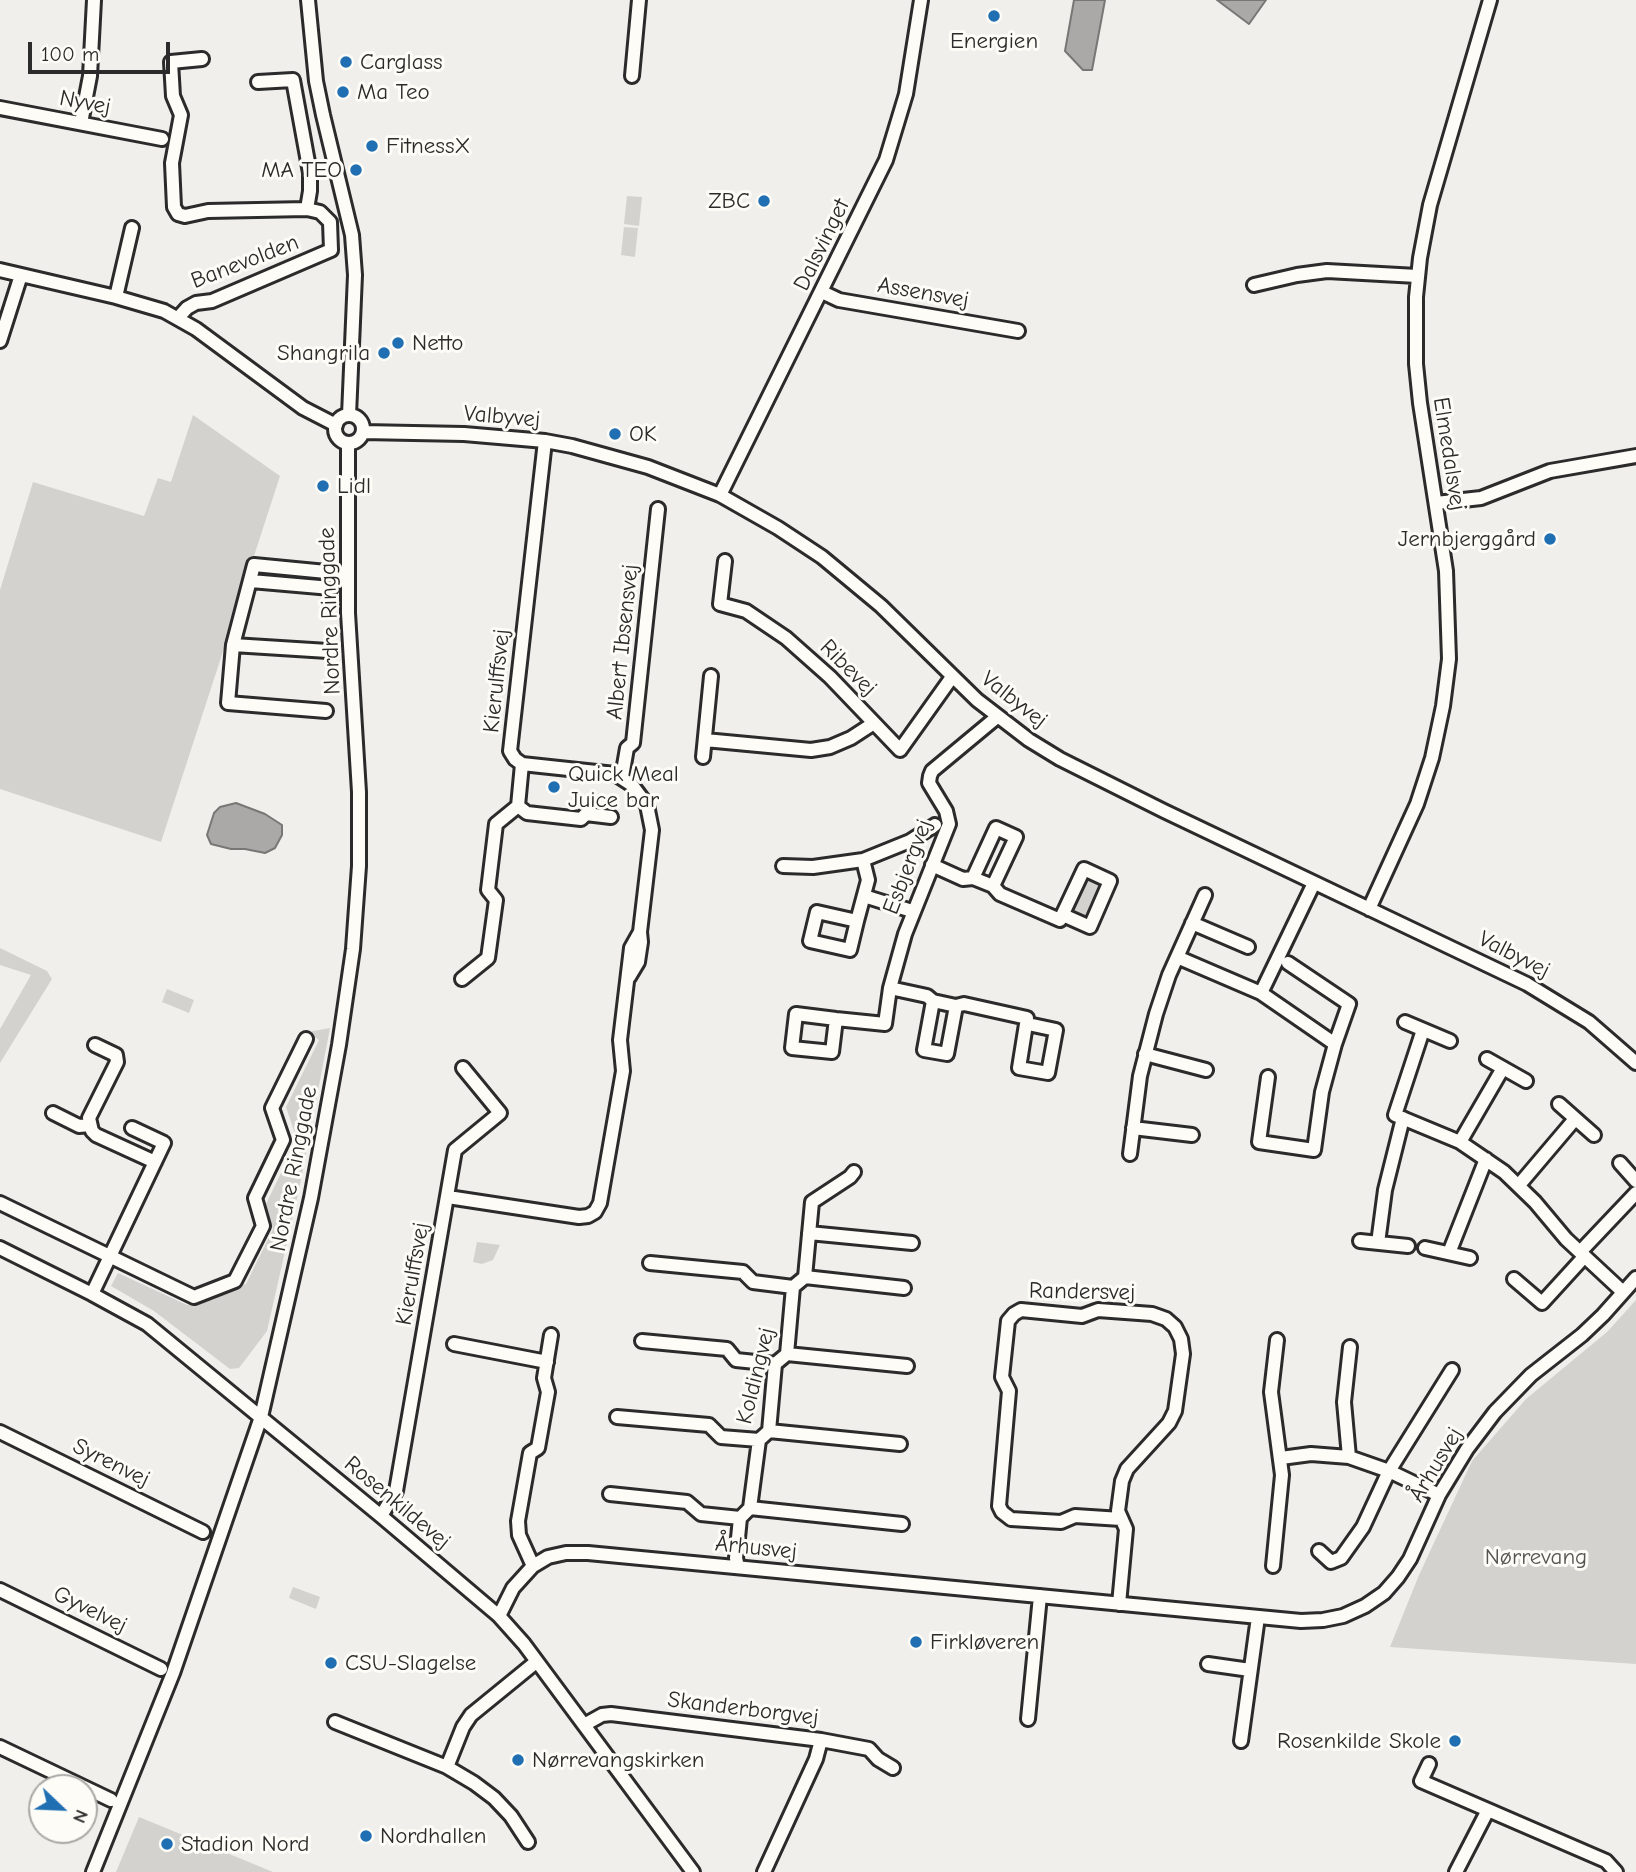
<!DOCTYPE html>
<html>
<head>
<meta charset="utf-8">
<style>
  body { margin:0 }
  #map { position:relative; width:1636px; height:1872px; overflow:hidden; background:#f0efeb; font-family:"Comic Neue",sans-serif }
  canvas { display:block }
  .north { position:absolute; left:28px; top:1774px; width:70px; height:70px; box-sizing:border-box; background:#fdfcf7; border:2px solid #a9a8a5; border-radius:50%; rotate:113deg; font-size:19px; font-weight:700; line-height:28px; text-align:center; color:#2b2b2b }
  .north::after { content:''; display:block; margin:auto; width:24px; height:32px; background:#1f6fb2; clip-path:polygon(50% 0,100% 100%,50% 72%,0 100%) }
  .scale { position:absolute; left:28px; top:42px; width:142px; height:32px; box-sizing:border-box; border:4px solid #2b2b2b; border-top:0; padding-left:9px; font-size:21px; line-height:24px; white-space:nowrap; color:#2b2b2b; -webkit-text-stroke:5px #fdfcf7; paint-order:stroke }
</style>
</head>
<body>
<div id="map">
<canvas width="1636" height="1872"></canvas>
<div class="north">N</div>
<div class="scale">100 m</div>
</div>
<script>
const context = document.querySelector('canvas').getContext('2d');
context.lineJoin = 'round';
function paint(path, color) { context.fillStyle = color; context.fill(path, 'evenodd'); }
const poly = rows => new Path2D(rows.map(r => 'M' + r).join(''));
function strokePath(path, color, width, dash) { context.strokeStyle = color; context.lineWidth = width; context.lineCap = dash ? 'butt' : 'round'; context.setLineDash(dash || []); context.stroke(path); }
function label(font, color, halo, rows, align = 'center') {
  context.font = font + ' "Comic Neue",sans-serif'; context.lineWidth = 6; context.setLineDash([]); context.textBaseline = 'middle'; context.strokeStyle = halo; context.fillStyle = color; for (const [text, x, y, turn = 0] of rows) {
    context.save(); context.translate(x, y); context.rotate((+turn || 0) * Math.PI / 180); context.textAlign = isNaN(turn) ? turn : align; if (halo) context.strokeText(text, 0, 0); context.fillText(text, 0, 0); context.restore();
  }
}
paint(poly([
  [627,196,642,197,639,226,624,224],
  [624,227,638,228,635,257,621,255],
  [193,415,280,476,161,842,0,789,0,590,33,482,144,516,158,478,171,482],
  [1084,879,1102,887,1086,916,1071,909],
  [0,948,47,971,52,979,0,1063,0,1029,31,975,0,965],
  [167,989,194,1000,189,1013,162,1002],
  [330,1028,300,1185,267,1331,239,1368,230,1369,154,1311,111,1286,118,1273,187,1305,246,1284,273,1229,265,1206,297,1140,286,1107,319,1040,308,1032],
  [477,1242,500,1245,493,1260,482,1264,473,1262],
  [1636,1300,1636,1664,1390,1647,1419,1575,1472,1461,1526,1399,1607,1332],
  [293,1587,320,1597,316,1609,289,1598],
  [139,1817,273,1872,116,1872]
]), '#d3d2cf');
const water = poly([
  [1074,0,1105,0,1092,70,1083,70,1065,51,1074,0],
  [1217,0,1266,0,1249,24,1217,0],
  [236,803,265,814,282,825,282,835,275,848,265,853,245,849,231,849,211,844,207,835,214,813,220,807,236,803]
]);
paint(water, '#aaa9a7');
strokePath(water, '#777775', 2);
const minor = poly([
  [308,0,316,81,323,115,352,235,355,275,349,415],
  [632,76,639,0],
  [258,82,293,80,310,173,310,191,307,209],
  [0,108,162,139],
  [81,123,90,76,94,0],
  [0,270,116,297,164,311,196,329,303,408,336,425],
  [1254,285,1297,275,1327,271,1417,276],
  [822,292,839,300,1018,331],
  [116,297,132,228],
  [178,318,187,308,196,303,212,301,331,250,330,222,320,212,307,209,208,211,185,216,178,214,174,207,172,163,181,115,173,96,171,62,202,59],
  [0,341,21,275],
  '335 429a14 14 0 1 1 28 0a14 14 0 1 1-28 0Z',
  [363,432,464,434,545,441,572,446,648,467,720,495,778,528,822,557,881,606,977,700,1029,740,1060,759,1164,811,1527,984,1589,1022,1636,1063],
  [720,495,886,160,906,94,921,0],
  [1436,503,1481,498,1550,471,1636,456],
  [725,561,720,604,746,611,786,638,830,677,900,750,952,677],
  [251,581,331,588],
  [233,645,328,651],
  [326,711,228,703,233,645,254,565,347,574],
  [705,740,811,750,830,747,851,738,874,723],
  [703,757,711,676],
  [522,764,515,759,510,751,545,441],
  [522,764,615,774,632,785,647,805,652,830,640,932,641,942,638,962,629,977],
  [622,777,627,748,633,743,658,509],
  [518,806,527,813,581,819,586,814,611,817],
  [932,865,963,879,973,878,993,886,1000,894,1060,920,1084,869,1110,881,1090,927,1063,915],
  [783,866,813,867,863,860,910,841,935,825],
  [973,878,996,828,1016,837,993,886],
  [864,896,912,911],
  [1369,909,1417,804,1432,758,1443,706,1449,659,1446,571,1420,403,1416,364,1416,297,1420,258,1430,205,1490,0],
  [857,921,850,950,810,941,817,912,857,921,868,880,863,860],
  [1192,923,1248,947],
  [1177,957,1261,993],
  [1288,963,1349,1004,1335,1044],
  [462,979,488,958,496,900,488,890,496,824,518,806,522,764],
  [890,988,927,996,933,1001,956,1006,964,1004,1027,1018,1019,1068,1048,1073,1056,1030,1028,1024],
  [933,1001,924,1050,947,1054,956,1006],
  [836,1019,832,1052,792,1048,796,1014,836,1019,885,1024,890,988,905,934,949,824,946,811,929,783,930,776,932,771,997,717],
  [1405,1022,1450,1041],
  [1423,1030,1395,1115,1460,1142,1504,1172,1535,1202,1566,1239,1623,1292],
  [95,1045,116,1055,117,1062,89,1118,92,1131,96,1135,155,1162],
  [1145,1054,1206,1070],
  [1487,1059,1526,1081],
  [1268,1077,1259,1142,1314,1150,1322,1092,1335,1044,1261,993,1314,883],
  [1559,1104,1594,1135],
  [53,1113,79,1126,90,1125],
  [1133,1128,1192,1135],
  [1460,1142,1503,1068],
  [1130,1154,1140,1076,1156,1014,1169,975,1205,895],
  [1620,1163,1636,1181],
  [1519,1185,1575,1119],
  [448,1197,579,1217,588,1216,595,1212,600,1203,623,1071,620,1040,631,948,640,932],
  [0,1203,194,1297,235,1281,263,1226,255,1198,283,1140,272,1108,306,1039],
  [809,1233,912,1243],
  [1360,1241,1408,1246],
  [1378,1243,1385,1190,1403,1118],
  [0,1248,92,1294,147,1324,381,1516,499,1616,524,1644,693,1872],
  [1425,1248,1470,1258],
  [1580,1252,1636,1193],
  [1449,1253,1486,1159],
  [650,1263,743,1272,753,1282,793,1287],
  [805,1277,904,1288],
  [1514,1279,1542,1303,1584,1257],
  [92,1294,164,1143,132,1128],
  [642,1341,727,1349,736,1360,775,1364],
  [454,1344,547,1362],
  [787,1354,907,1366],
  [617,1417,709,1425,721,1437,759,1440],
  [769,1431,900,1444],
  [0,1432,203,1532],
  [1349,1457,1344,1402,1350,1347],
  [1281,1458,1311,1454,1349,1457,1389,1471,1439,1495],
  [610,1494,687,1502,701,1514,740,1518],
  [750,1508,902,1524],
  [381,1516,396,1491,455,1150,500,1113,463,1068],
  [1319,1551,1331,1562,1341,1558,1363,1527,1389,1471,1452,1370],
  [533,1566,519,1535,518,1521,530,1453,538,1448,548,1392,544,1378,551,1335],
  [1273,1566,1282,1475,1271,1392,1277,1340],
  [738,1567,736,1558,740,1518,750,1508,759,1440,769,1431,775,1364,787,1354,793,1287,805,1277,812,1202,850,1177,854,1172],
  [0,1590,161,1669],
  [1119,1604,1126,1529,1118,1511,1122,1481,1127,1469,1169,1423,1175,1411,1183,1354,1181,1339,1175,1327,1166,1319,1152,1314,1098,1310,1082,1316,1021,1310,1014,1314,1008,1321,1002,1377,1009,1391,999,1506,1002,1512,1011,1519,1061,1522,1075,1516,1121,1519],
  [499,1616,513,1588,533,1566,548,1557,566,1553,588,1553,1301,1621,1323,1620,1343,1616,1365,1606,1384,1593,1398,1577,1410,1559,1439,1495,1467,1449,1495,1412,1531,1375,1582,1335,1603,1315,1636,1278],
  [1208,1664,1250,1670],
  [1028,1719,1040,1596],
  [335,1722,447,1767,474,1783,494,1798,511,1816,528,1842],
  [584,1725,602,1715,611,1714,821,1740,869,1749,878,1759,893,1768],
  [1241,1741,1258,1617],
  [0,1747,111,1800],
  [1429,1764,1421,1781,1606,1861,1616,1872],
  [447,1767,463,1727,471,1715,536,1662],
  [93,1872,173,1673,261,1417,311,1198,339,1045,353,949,359,866,359,792,348,613,348,443],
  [764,1872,816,1759,821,1740],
  [1456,1872,1488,1810]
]);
strokePath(minor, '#2b2b2b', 18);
strokePath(minor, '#fdfcf7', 12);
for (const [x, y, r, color] of [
  [994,16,7,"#1f6fb2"],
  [346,62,7,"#1f6fb2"],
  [343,92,7,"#1f6fb2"],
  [372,146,7,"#1f6fb2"],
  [356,170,7,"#1f6fb2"],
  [764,201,7,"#1f6fb2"],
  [398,343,7,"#1f6fb2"],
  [384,353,7,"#1f6fb2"],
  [615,434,7,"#1f6fb2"],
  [323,486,7,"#1f6fb2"],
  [1550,539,7,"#1f6fb2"],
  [554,787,7,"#1f6fb2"],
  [916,1642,7,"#1f6fb2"],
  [331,1663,7,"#1f6fb2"],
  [1455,1741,7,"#1f6fb2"],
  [518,1760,7,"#1f6fb2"],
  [366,1836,7,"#1f6fb2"],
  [167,1844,7,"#1f6fb2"]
]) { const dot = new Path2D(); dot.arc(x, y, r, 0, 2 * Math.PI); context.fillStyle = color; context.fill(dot); strokePath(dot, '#fdfcf7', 2.5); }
label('23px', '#2b2b2b', '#fdfcf7', [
  ["Energien",994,41,"center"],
  ["Carglass",360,62],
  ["Ma Teo",357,92],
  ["FitnessX",386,146],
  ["MA TEO",342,170,"right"],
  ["ZBC",750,201,"right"],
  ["Netto",412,343],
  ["Shangrila",370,353,"right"],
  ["OK",629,434],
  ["Lidl",337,486],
  ["Jernbjerggård",1536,539,"right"],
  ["Quick Meal",568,774],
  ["Juice bar",568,800],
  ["Firkløveren",930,1642],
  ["CSU-Slagelse",345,1663],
  ["Rosenkilde Skole",1441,1741,"right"],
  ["Nørrevangskirken",532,1760],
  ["Nordhallen",380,1836],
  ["Stadion Nord",181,1844]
], 'left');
label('23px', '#2b2b2b', '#fdfcf7', [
  ["Nyvej",85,103,11],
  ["Dalsvinget",822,245,-64],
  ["Banevolden",245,262,-21],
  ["Assensvej",923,293,10],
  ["Valbyvej",502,417,5],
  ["Elmedalsvej",1449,454,81],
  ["Nordre Ringgade",330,611,-92],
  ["Albert Ibsensvej",623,642,-84],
  ["Ribevej",848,668,45],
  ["Kierulffsvej",497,681,-84],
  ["Valbyvej",1014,700,38],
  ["Esbjergvej",908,867,-69],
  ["Valbyvej",1514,955,27],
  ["Nordre Ringgade",294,1169,-79],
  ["Kierulffsvej",413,1274,-80],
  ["Randersvej",1082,1292,1],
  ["Koldingvej",756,1376,-76],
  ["Syrenvej",111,1463,26],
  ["Århusvej",1436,1465,-59],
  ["Rosenkildevej",397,1503,40],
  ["Århusvej",756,1548,6],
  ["Gyvelvej",90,1610,26],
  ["Skanderborgvej",743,1709,7]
]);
label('23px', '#555554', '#fdfcf7', [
  ["Nørrevang",1536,1557]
]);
</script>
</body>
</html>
